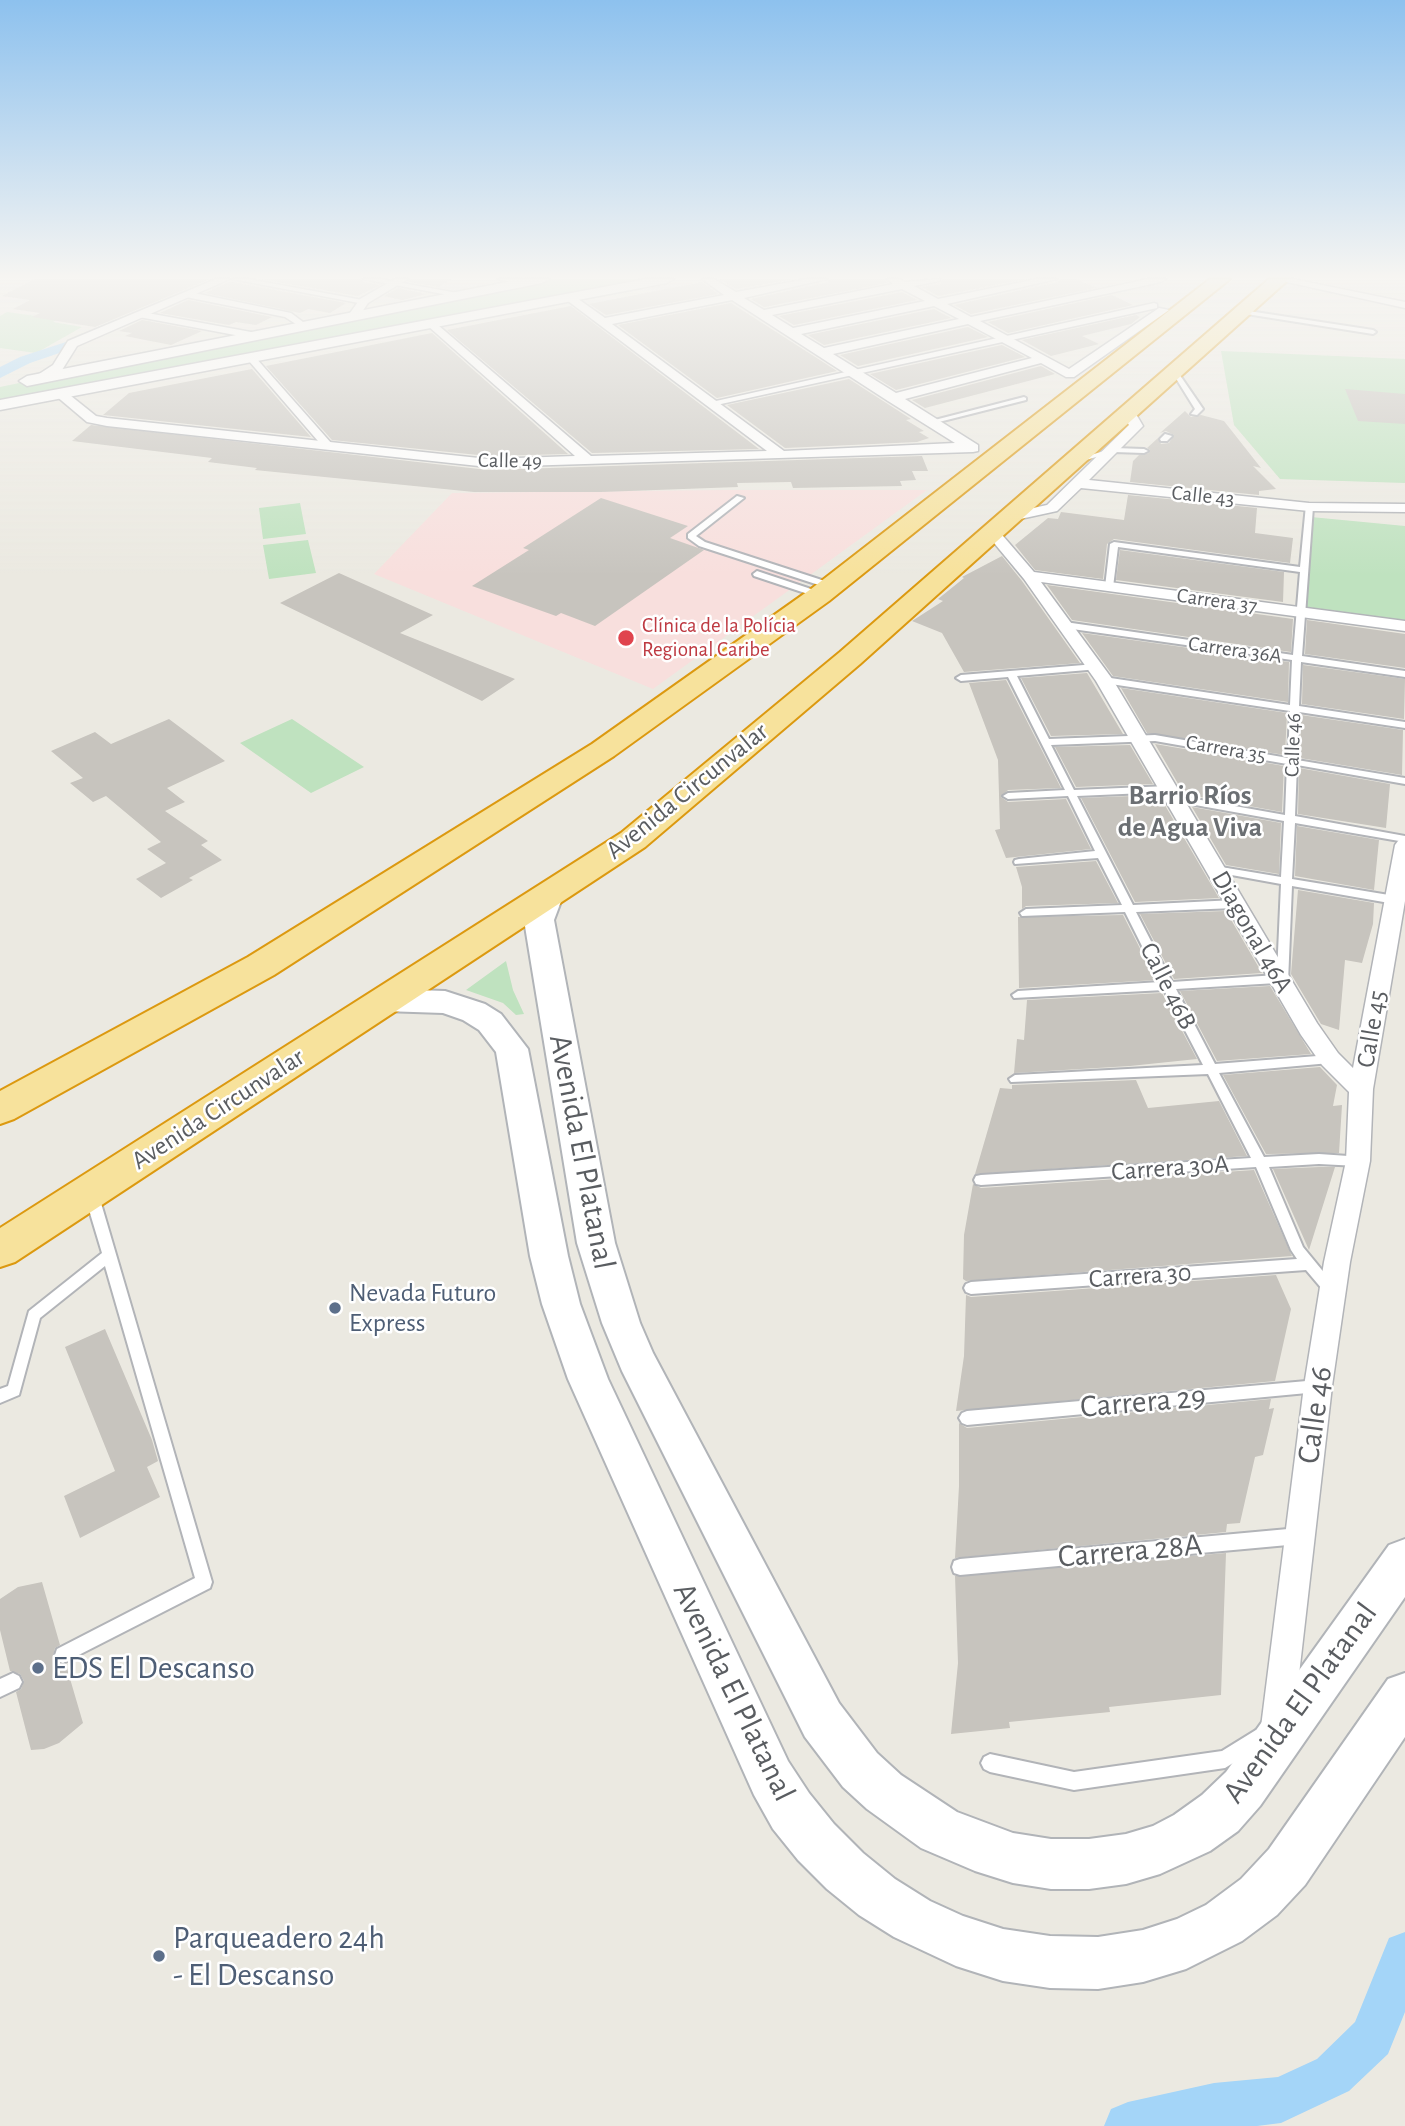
<!DOCTYPE html>
<html>
<head>
<meta charset="utf-8">
<style>
  body { margin:0 }
  canvas { display:block; background:#ebe9e1 }
</style>
</head>
<body>
<canvas width="1405" height="2126"></canvas>
<script>
const context = document.querySelector('canvas').getContext('2d');
context.lineJoin = 'round';
function paint(path, color) { context.fillStyle = color; context.fill(path, 'evenodd'); }
const poly = rows => new Path2D(rows.map(r => 'M' + r).join(''));
function strokePath(path, color, width, dash) { context.strokeStyle = color; context.lineWidth = width; context.lineCap = dash ? 'butt' : 'round'; context.setLineDash(dash || []); context.stroke(path); }
function label(font, color, halo, rows, align = 'center') {
  context.font = font + ' "Alegreya Sans",sans-serif'; context.lineWidth = 5; context.setLineDash([]); context.textBaseline = 'middle'; context.strokeStyle = halo; context.fillStyle = color; for (const [text, x, y, turn = 0] of rows) {
    context.save(); context.translate(x, y); context.rotate((+turn || 0) * Math.PI / 180); context.textAlign = isNaN(turn) ? turn : align; if (halo) context.strokeText(text, 0, 0); context.fillText(text, 0, 0); context.restore();
  }
}
paint(poly([
  [725,490,927,490,653,689,374,574,452,493]
]), '#f8dfdd');
paint(poly([
  [547,279,667,279,252,359,0,404,0,387,231,339],
  [7,312,58,319,53,322,82,327,36,353,0,348,0,316],
  [1221,351,1405,359,1405,483,1280,479,1234,425],
  [300,503,306,534,263,539,259,508],
  [1311,517,1405,526,1405,620,1307,607],
  [308,540,316,573,269,579,263,545],
  [292,719,364,767,311,793,240,743],
  [506,961,513,990,524,1014,516,1015,503,1003,466,990]
]), '#bfe2bf');
paint(poly([
  [72,340,77,341,79,344,77,347,30,363,0,378,0,367,20,357,72,340],
  [1405,1932,1405,2012,1388,2054,1349,2091,1281,2123,1257,2126,1104,2126,1111,2109,1128,2102,1214,2083,1278,2077,1317,2059,1355,2022,1389,1938,1405,1932]
]), '#a4d5f8');
paint(poly([
  [34,279,210,279,95,327,32,317,40,313,13,309,30,300,2,296],
  [260,279,361,279,363,282,380,285,358,296],
  [410,279,452,279,438,287,409,282],
  [719,279,795,279,736,289],
  [830,279,885,279,887,283,764,307,751,299,828,282],
  [943,279,1026,279,938,296,922,287,940,284],
  [1060,279,1077,279,1096,288,971,314,954,305,1058,282],
  [231,281,232,282,346,303,330,313,308,309,300,313,205,293],
  [702,282,718,294,606,315,589,304],
  [398,288,426,294,402,300,384,296],
  [902,292,917,300,794,325,779,316],
  [1112,295,1133,305,1008,333,988,322],
  [188,300,272,317,256,325,236,322,229,325,160,313],
  [731,303,837,371,717,398,618,325],
  [571,306,759,449,592,453,447,330],
  [934,309,951,318,824,345,808,335],
  [1136,315,1140,317,1131,324,1082,336,1099,344,1051,356,1022,340],
  [142,320,202,331,171,345,125,336,132,333,119,331],
  [968,327,988,337,858,366,840,355],
  [432,333,568,454,488,456,332,440,266,366],
  [1002,345,1025,357,896,390,870,374],
  [1041,366,1055,374,925,408,912,400],
  [252,369,311,437,103,415,129,393],
  [849,379,911,419,906,420,924,431,919,432,929,438,917,442,785,448,727,405],
  [1345,389,1405,394,1405,424,1358,421],
  [1185,411,1191,417,1201,415,1224,421,1261,468,1253,466,1276,489,1259,491,1259,495,1130,482,1133,461,1139,455,1149,453,1150,450,1147,448,1158,438,1161,444,1169,443,1174,435,1166,431,1160,433],
  [91,425,488,470,922,456,928,471,912,471,916,480,900,481,902,486,793,488,791,482,737,483,738,487,601,492,474,492,255,470,257,468,208,462,212,458,72,441],
  [1128,495,1257,508,1255,533,1293,538,1290,563,1114,539,1107,544,1103,579,1035,570,1015,545,1048,518,1058,519,1061,512,1124,520],
  [601,498,688,526,670,538,704,550,595,626,561,613,556,616,472,586,529,550,523,548],
  [1120,550,1284,572,1283,602,1116,580],
  [1002,556,1022,581,1080,663,964,672,942,633,912,621,943,601,938,599,964,578,962,577],
  [339,573,433,615,400,633,515,679,482,701,280,603],
  [1047,585,1293,619,1291,652,1072,620],
  [1307,620,1405,634,1405,668,1305,654],
  [1082,633,1289,662,1288,702,1113,676],
  [1303,665,1405,679,1404,719,1302,704],
  [1087,673,1123,734,1051,736,1021,678],
  [1006,680,1061,788,1008,790,1001,797,1008,802,1066,799,1091,849,1006,858,995,830,1000,829,998,760,969,683],
  [1121,688,1287,713,1285,755,1147,733],
  [1301,715,1403,730,1402,775,1300,758],
  [169,719,225,761,167,788,185,802,165,811,208,841,201,845,222,860,189,878,193,880,161,898,136,879,166,863,147,849,161,842,106,796,93,802,70,783,83,778,51,751,95,732,111,744],
  [1155,744,1284,766,1282,812,1184,794],
  [1130,745,1153,784,1076,787,1055,747],
  [1299,768,1390,784,1386,828,1298,814],
  [1159,795,1219,898,1135,902,1081,798],
  [1192,807,1281,823,1279,874,1226,865],
  [1297,826,1379,840,1374,890,1295,876],
  [1096,861,1118,903,1026,906,1022,909,1022,887,1016,867],
  [1298,890,1374,903,1373,924,1362,963,1345,960,1339,1030,1321,1024,1291,974],
  [1226,911,1262,973,1174,979,1140,914],
  [1123,915,1156,980,1019,988,1018,917],
  [1270,986,1311,1054,1217,1061,1180,991],
  [1162,993,1197,1059,1130,1066,1014,1073,1017,1039,1024,1040,1027,1000],
  [1320,1067,1337,1085,1333,1106,1342,1105,1339,1153,1266,1154,1223,1075],
  [1136,1080,1148,1108,1219,1101,1247,1156,975,1174,1000,1088,1012,1089,1012,1085],
  [1319,1167,1335,1167,1309,1250,1273,1169],
  [1254,1170,1292,1256,966,1281,963,1279,964,1235,973,1184,981,1188],
  [1276,1275,1291,1309,1275,1381,956,1411,964,1356,966,1295,971,1297],
  [105,1329,152,1440,158,1461,147,1467,160,1497,80,1538,64,1496,115,1471,65,1347],
  [1271,1399,1269,1409,1274,1408,1263,1455,1255,1457,1240,1523,1227,1524,1226,1532,955,1558,959,1486,959,1423,967,1428],
  [1226,1553,1221,1695,1109,1707,1110,1712,1009,1722,1010,1728,951,1734,958,1663,955,1576],
  [42,1582,60,1645,55,1648,53,1656,56,1663,66,1665,83,1723,59,1743,44,1749,31,1750,16,1692,21,1689,24,1681,20,1674,10,1671,0,1630,0,1599,18,1587]
]), '#c7c4be');
const service = poly([
  [1242,310,1373,330,1376,332,1373,334,1240,313,1242,310],
  [1173,371,1177,371,1203,409,1197,415,1191,414,1195,409,1172,372,1173,371],
  [1024,397,1026,398,1026,400,931,424,927,422,1024,397],
  [1165,434,1172,436,1167,441,1161,441,1160,439,1165,434],
  [1114,448,1144,449,1148,451,1144,453,1114,452,1075,463,1071,461,1114,448],
  [737,496,744,498,696,536,705,542,834,584,834,588,828,588,699,546,688,538,688,534,737,496],
  [1306,505,1313,507,1302,656,1405,671,1405,677,1301,662,1299,706,1405,722,1405,728,1299,712,1297,760,1405,778,1405,784,1297,765,1295,816,1405,836,1405,842,1295,823,1292,879,1395,896,1400,900,1395,904,1292,886,1288,982,1286,985,1282,986,1277,983,1176,989,1215,1064,1330,1055,1336,1059,1330,1063,1219,1073,1264,1157,1319,1154,1363,1157,1365,1161,1363,1165,1358,1166,1319,1164,1269,1167,1303,1247,1340,1292,1338,1296,1333,1298,1328,1296,1306,1270,971,1294,966,1292,964,1288,966,1284,971,1282,1297,1259,1291,1250,1256,1167,981,1185,976,1184,974,1180,976,1176,981,1175,1251,1158,1208,1074,1011,1082,1009,1079,1015,1075,1203,1065,1164,990,1014,998,1012,995,1018,991,1160,982,1125,912,1022,916,1020,913,1026,909,1122,905,1098,858,1015,864,1014,862,1015,860,1019,859,1095,851,1068,796,1008,799,1003,796,1008,793,1065,790,1008,677,961,681,956,678,961,675,1096,664,1099,665,1099,669,1017,676,1049,739,1155,735,1288,758,1290,711,1104,683,1099,680,1104,677,1290,705,1292,660,1065,628,1061,625,1065,622,1293,655,1300,572,1118,547,1113,587,1109,590,1105,587,1110,544,1114,542,1300,567,1306,505],
  [1155,741,1287,764,1285,815,1173,795,1168,798,1173,801,1284,821,1281,877,1215,866,1210,869,1215,872,1281,884,1277,975,1172,982,1136,912,1235,908,1240,904,1235,900,1133,905,1077,796,1168,792,1173,789,1168,786,1074,790,1051,745,1155,741],
  [757,571,823,593,824,595,817,597,754,576,753,574,757,571],
  [91,1188,96,1189,98,1193,212,1582,210,1588,63,1663,57,1661,55,1655,57,1649,195,1578,105,1266,40,1318,19,1395,0,1403,0,1389,8,1386,29,1311,102,1253,84,1193,86,1189,91,1188],
  [1318,1380,1323,1381,1325,1386,1323,1391,1318,1392,967,1425,962,1423,959,1418,962,1413,967,1411,1318,1380],
  [1299,1528,1305,1531,1307,1536,1305,1541,1299,1544,960,1575,954,1573,952,1567,954,1561,960,1559,1299,1528],
  [13,1673,19,1676,22,1682,19,1688,0,1697,0,1679,13,1673],
  [1256,1730,1262,1733,1265,1739,1262,1745,1225,1768,1074,1790,990,1772,984,1769,981,1763,984,1757,990,1754,1074,1772,1222,1751,1256,1730]
]);
const pedestrian = poly([
  [232,279,248,279,368,301,364,304,232,279],
  [363,279,380,279,463,294,459,297,363,279],
  [189,292,291,313,307,325,302,328,285,317,186,297,186,293,189,292],
  [1154,303,1157,304,1157,308,712,406,707,403,1154,303],
  [142,312,251,332,256,335,251,338,139,317,138,315,142,312],
  [249,357,255,357,332,444,332,448,324,448,249,361,249,357]
]);
const minor = poly([
  [216,279,230,279,77,346,62,370,43,381,39,382,33,378,53,365,68,341,216,279],
  [395,279,408,279,368,303,360,315,352,315,350,313,360,299,395,279],
  [498,279,523,279,530,282,524,285,498,279],
  [702,279,714,279,736,292,807,279,827,279,744,298,764,310,893,284,887,279,899,279,905,282,940,279,939,281,914,286,938,299,1037,279,1057,279,947,304,971,317,1148,279,1166,279,1161,282,980,321,1069,369,1159,308,1169,310,1074,377,1066,377,1041,363,905,399,978,445,978,451,973,452,488,467,107,426,87,422,55,395,61,391,66,392,96,416,107,418,488,459,575,456,428,326,428,322,432,320,591,456,767,451,564,298,574,296,605,318,724,295,702,279],
  [902,289,925,301,793,328,772,315,902,289],
  [732,300,888,401,955,443,784,451,612,324,732,300],
  [934,306,959,319,824,348,801,334,934,306],
  [968,324,1032,358,896,393,833,354,968,324],
  [1273,279,1293,279,1405,302,1405,308,1273,279],
  [1128,408,1133,409,1143,426,1089,480,1309,503,1405,504,1405,512,1309,511,1081,488,1057,511,1011,521,1006,520,1004,517,1006,514,1047,505,1129,425,1121,412,1128,408],
  [992,528,997,529,1034,572,1405,621,1405,631,1041,582,1113,680,1317,1023,1338,1053,1353,1068,1395,845,1398,841,1405,839,1405,901,1373,1089,1370,1161,1350,1262,1332,1386,1293,1727,1289,1739,1277,1743,1265,1739,1261,1727,1304,1386,1324,1262,1346,1161,1349,1092,1322,1065,1301,1035,1096,681,1024,579,985,532,992,528]
]);
const tertiary = poly([
  [522,279,549,279,542,283,27,386,19,381,27,376,522,279],
  [646,279,674,279,667,283,0,410,0,400,646,279]
]);
const secondary = poly([
  [548,887,558,889,563,896,554,920,615,1243,640,1323,653,1353,839,1703,877,1753,901,1775,957,1812,1013,1833,1051,1839,1089,1839,1126,1834,1153,1826,1174,1815,1202,1795,1226,1772,1389,1545,1405,1539,1405,1597,1260,1806,1238,1831,1210,1851,1160,1874,1126,1884,1089,1889,1051,1889,1013,1883,975,1871,921,1848,867,1809,843,1787,805,1737,622,1371,602,1323,577,1243,524,920,538,889,548,887],
  [384,989,445,991,485,1004,501,1014,528,1049,568,1256,580,1304,608,1379,788,1761,809,1793,834,1824,863,1853,895,1879,930,1901,963,1916,1003,1929,1050,1936,1098,1937,1143,1930,1177,1919,1206,1905,1241,1879,1269,1849,1388,1679,1405,1673,1405,1737,1305,1885,1277,1915,1242,1941,1186,1969,1143,1982,1098,1989,1050,1988,1003,1981,956,1966,894,1937,859,1915,827,1889,798,1860,773,1829,754,1795,568,1379,542,1304,530,1256,496,1052,479,1030,463,1020,443,1013,384,1011,373,1008,368,1000,373,992,384,989]
]);
const trunk = poly([
  [1210,279,1230,279,829,601,614,756,274,975,14,1119,0,1124,0,1091,248,957,592,744,811,589,1210,279],
  [1269,279,1289,279,860,664,645,847,15,1262,0,1267,0,1228,621,833,840,652,1269,279]
]);
strokePath(service, '#b2b4b8', 4);
strokePath(pedestrian, '#b2b4b8', 3);
strokePath(minor, '#b2b4b8', 3);
strokePath(tertiary, '#b2b4b8', 3);
strokePath(secondary, '#b1b4b8', 4);
strokePath(trunk, '#dc9910', 4);
paint(service, '#fff');
paint(pedestrian, '#fff');
paint(minor, '#fff');
paint(tertiary, '#fff');
paint(secondary, '#fff');
paint(trunk, '#f7e29c');
const sky = context.createLinearGradient(0, 0, 0, 576);
sky.addColorStop(0, '#8dc1ee');
sky.addColorStop(0.48, '#f6f5f2');
sky.addColorStop(1, '#f6f5f200');
context.fillStyle = sky;
context.fillRect(0, 0, 1405, 576);
for (const [x, y, r, color] of [
  [626,638,9,"#e0444e"],
  [335,1308,7,"#5c6f8a"],
  [38,1668,7,"#5c6f8a"],
  [159,1956,7,"#5c6f8a"]
]) { const dot = new Path2D(); dot.arc(x, y, r, 0, 2 * Math.PI); context.fillStyle = color; context.fill(dot); strokePath(dot, '#fff', 2.5); }
label('21px', '#5a5d61', '#fff', [
  ["Calle 49",510,461,1],
  ["Calle 43",1203,496,6],
  ["Carrera 37",1217,601,8],
  ["Carrera 36A",1235,650,8],
  ["Calle 46",1293,745,-88],
  ["Carrera 35",1226,749,10]
]);
label('21px', '#be3a42', '#fff', [
  ["Clínica de la Polícia",642,626],
  ["Regional Caribe",642,650]
], 'left');
label('26px', '#5a5d61', '#fff', [
  ["Avenida Circunvalar",687,791,-39],
  ["Diagonal 46A",1252,932,60],
  ["Calle 46B",1168,986,63],
  ["Calle 45",1372,1029,-80],
  ["Avenida Circunvalar",218,1109,-33],
  ["Carrera 30A",1170,1168,-4],
  ["Carrera 30",1140,1276,-4]
]);
label('26px', '#4e5e75', '#fff', [
  ["Nevada Futuro",349,1293],
  ["Express",349,1323]
], 'left');
label('bold 28px', '#6b6f73', '#fff', [
  ["Barrio Ríos",1190,796],
  ["de Agua Viva",1190,828]
]);
label('32px', '#5a5d61', '#fff', [
  ["Avenida El Platanal",582,1152,79],
  ["Carrera 29",1143,1402,-5],
  ["Calle 46",1315,1415,-82],
  ["Carrera 28A",1130,1551,-5],
  ["Avenida El Platanal",734,1692,64],
  ["Avenida El Platanal",1300,1703,-54]
]);
label('32px', '#4e5e75', '#fff', [
  ["EDS El Descanso",52,1668],
  ["Parqueadero 24h",173,1938],
  ["- El Descanso",173,1975]
], 'left');
</script>
</body>
</html>
